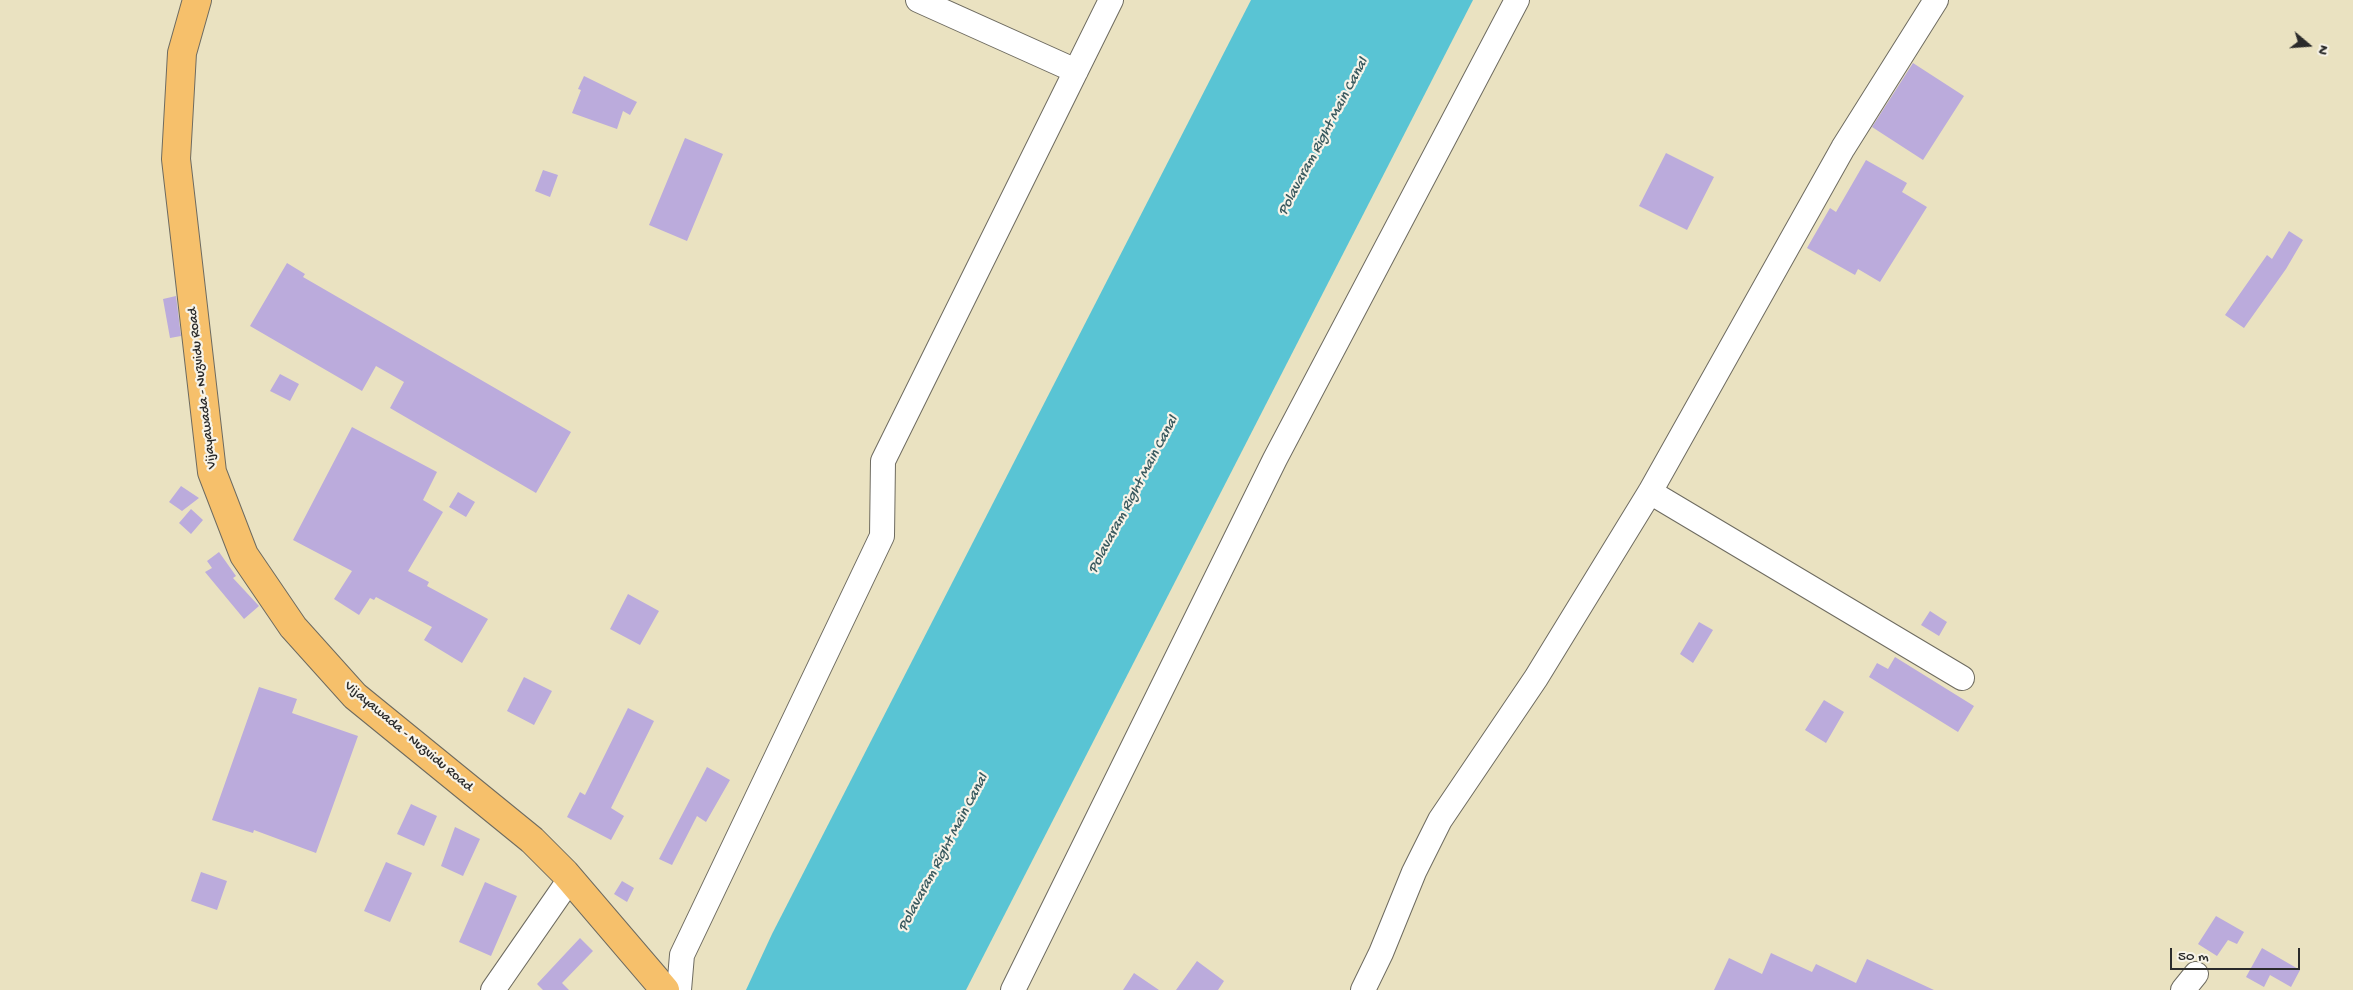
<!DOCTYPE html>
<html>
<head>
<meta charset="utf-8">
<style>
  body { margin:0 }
  #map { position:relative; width:2353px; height:990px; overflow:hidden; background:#eae2c1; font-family:"Gochi Hand",sans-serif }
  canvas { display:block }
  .north { position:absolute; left:2283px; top:20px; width:50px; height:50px; -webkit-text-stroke:4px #f7f3e8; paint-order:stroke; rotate:108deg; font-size:14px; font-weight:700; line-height:20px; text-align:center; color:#2b2b2b }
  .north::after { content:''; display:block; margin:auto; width:18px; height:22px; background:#2b2b2b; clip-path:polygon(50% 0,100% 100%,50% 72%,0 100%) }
  .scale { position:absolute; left:2170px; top:948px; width:130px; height:22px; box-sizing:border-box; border:2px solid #2b2b2b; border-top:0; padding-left:6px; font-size:15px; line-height:18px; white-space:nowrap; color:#2b2b2b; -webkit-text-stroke:4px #f7f3e8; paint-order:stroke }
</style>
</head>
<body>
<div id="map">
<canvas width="2353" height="990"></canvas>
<div class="north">N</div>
<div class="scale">50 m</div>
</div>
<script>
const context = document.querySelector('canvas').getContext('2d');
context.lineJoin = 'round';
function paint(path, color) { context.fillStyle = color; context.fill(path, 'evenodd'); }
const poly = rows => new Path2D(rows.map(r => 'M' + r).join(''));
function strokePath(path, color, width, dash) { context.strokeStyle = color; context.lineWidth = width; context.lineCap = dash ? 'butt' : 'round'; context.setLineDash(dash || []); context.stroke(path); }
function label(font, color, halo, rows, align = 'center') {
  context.font = font + ' "Gochi Hand",sans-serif'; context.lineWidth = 4.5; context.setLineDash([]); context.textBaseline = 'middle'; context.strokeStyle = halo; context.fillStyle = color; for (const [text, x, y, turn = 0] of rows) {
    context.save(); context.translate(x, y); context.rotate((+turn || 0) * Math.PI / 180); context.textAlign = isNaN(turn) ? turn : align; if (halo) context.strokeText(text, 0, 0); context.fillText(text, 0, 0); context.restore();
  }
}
paint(poly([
  [1251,0,1473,0,966,990,746,990,772,934]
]), '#59c4d4');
paint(poly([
  [1913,63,1964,96,1923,160,1872,127],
  [584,76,637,102,630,115,623,111,617,129,572,113,581,90,578,89],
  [685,138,723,154,687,241,649,225],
  [1666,153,1714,177,1687,230,1639,206],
  [1866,160,1907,183,1902,192,1927,207,1880,282,1858,269,1855,275,1807,248,1830,208,1836,212],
  [543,170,558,175,550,197,535,191],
  [2289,231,2303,240,2286,269,2244,328,2225,315,2267,255,2272,259],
  [287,263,305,274,303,277,571,432,536,493,390,408,404,382,376,366,362,391,250,326],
  [176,296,181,336,170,338,163,299],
  [280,374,299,384,290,401,270,391],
  [352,427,437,472,423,500,443,512,408,571,429,582,427,586,488,619,462,663,424,640,432,627,376,597,374,600,370,598,359,615,334,599,352,571,293,540],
  [181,486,199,498,182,511,169,502],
  [458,492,475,502,466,517,449,507],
  [191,509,203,520,191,534,179,523],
  [219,552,236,576,233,578,259,606,244,619,205,572,212,568,207,561],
  [628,594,659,611,640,645,610,629],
  [1930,611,1947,622,1939,636,1921,625],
  [1699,622,1713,630,1693,663,1680,654],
  [1895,657,1974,706,1958,732,1869,677,1877,663,1888,669],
  [524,677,552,691,534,725,507,711],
  [259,687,297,699,292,713,358,736,316,853,254,830,253,833,212,820],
  [1824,700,1844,712,1826,743,1805,730],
  [628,708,654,721,611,808,624,816,611,840,567,817,580,792,585,795],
  [707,767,730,780,706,822,697,816,672,865,659,859],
  [411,804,437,816,424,846,397,834],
  [455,827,480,839,463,876,441,866],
  [386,862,412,873,390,922,364,911],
  [201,872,227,881,217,910,191,901],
  [622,881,634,888,627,902,614,894],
  [485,882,517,896,491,956,459,942],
  [2216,916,2244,932,2237,944,2228,940,2217,956,2198,944],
  [580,938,593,951,562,983,569,990,543,990,537,984],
  [2262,948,2300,970,2291,987,2270,975,2264,987,2246,977],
  [1771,953,1812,972,1816,964,1856,983,1867,959,1934,990,1714,990,1729,958,1762,974],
  [1197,961,1224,981,1218,990,1176,990],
  [1134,973,1159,990,1123,990]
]), '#bbabdc');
const minor = poly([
  [918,0,1076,71],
  [1650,492,1962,678],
  [493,990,570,879],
  [679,990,682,955,882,536,883,461,1111,0],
  [1013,990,1275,459,1517,0],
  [1363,990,1381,953,1414,872,1440,820,1536,678,1650,492,1843,148,1936,0],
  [2183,990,2196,974]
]);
const major = poly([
  [197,0,182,53,176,159,212,472,244,555,293,627,355,696,532,840,565,873,665,990]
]);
strokePath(minor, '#6e6b60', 26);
strokePath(major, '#6e6b60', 30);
strokePath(minor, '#fff', 24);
strokePath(major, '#f6c06b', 28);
label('14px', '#2b2b2b', '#f7f3e8', [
  ["Vijayawada - Nuzvidu Road",203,388,-97],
  ["Vijayawada - Nuzvidu Road",408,737,40]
]);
label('italic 15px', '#39595e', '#f7f3e8', [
  ["Polavaram Right Main Canal",1324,137,-62],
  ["Polavaram Right Main Canal",1134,495,-62],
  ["Polavaram Right Main Canal",944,853,-62]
]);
</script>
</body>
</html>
